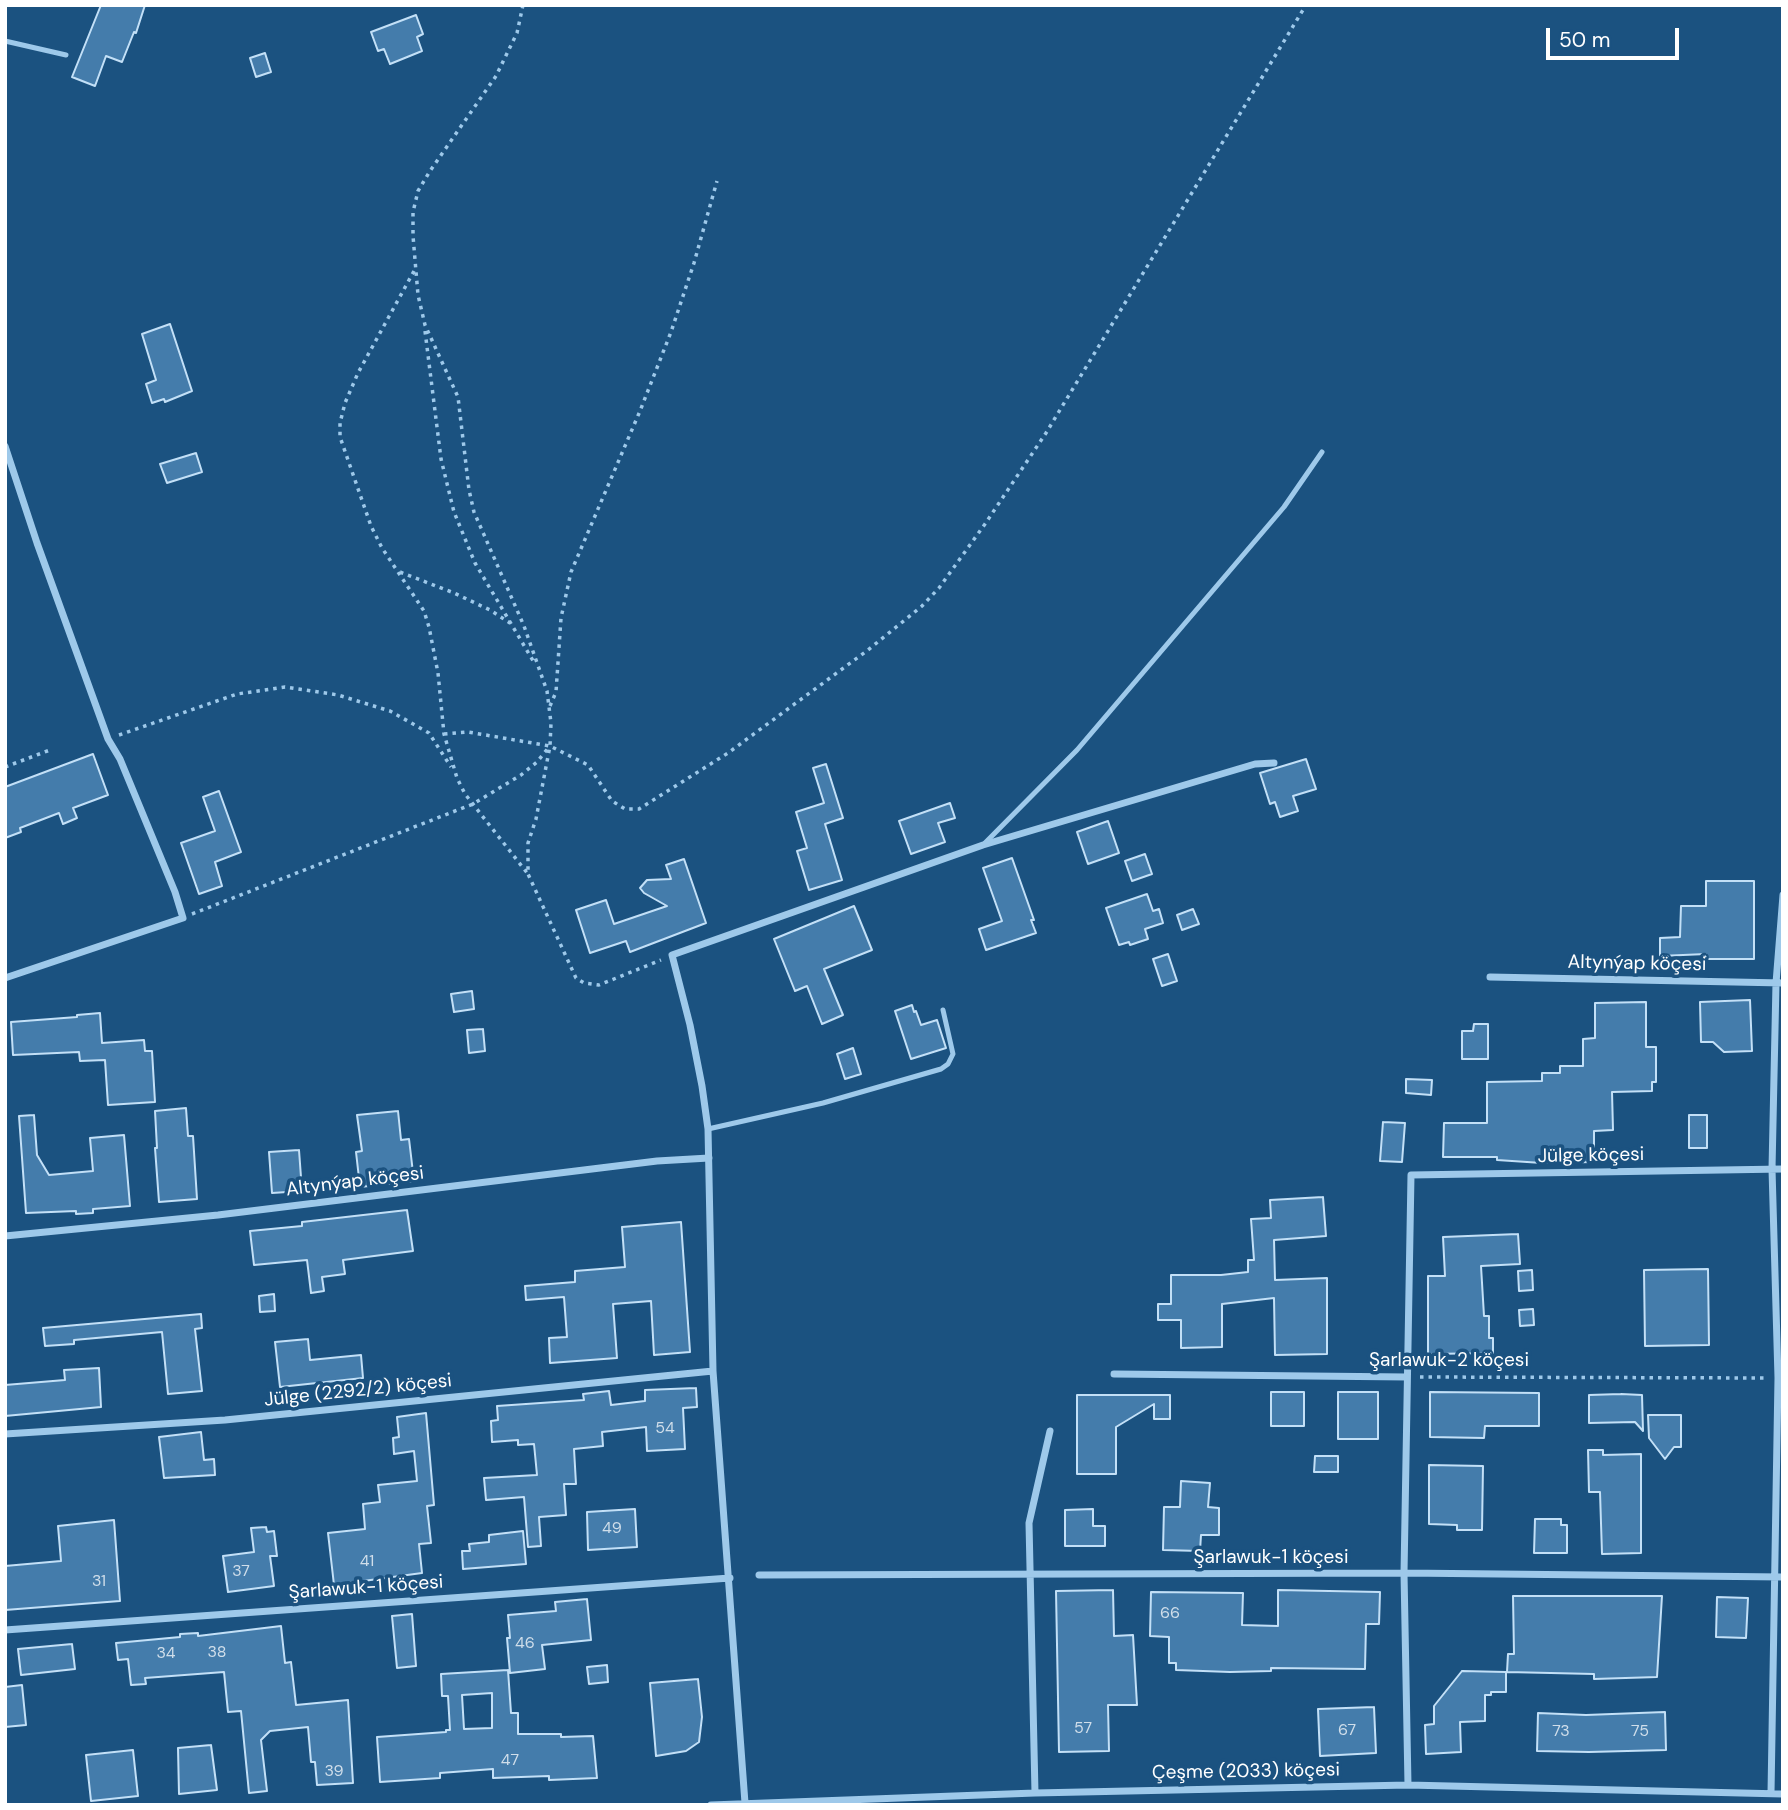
<!DOCTYPE html>
<html>
<head>
<meta charset="utf-8">
<style>
  body { margin:0 }
  #map { position:relative; width:1788px; height:1810px; overflow:hidden; background:#1b5280; font-family:"DM Sans",sans-serif }
  canvas { display:block }
  .frame { position:absolute; inset:0; border:7px solid #fff; pointer-events:none }
  .scale { position:absolute; left:1546px; top:28px; width:133px; height:32px; box-sizing:border-box; border:4px solid #fff; border-top:0; padding-left:9px; font-size:21px; line-height:24px; white-space:nowrap; color:#fff; -webkit-text-stroke:5px #1b5280; paint-order:stroke }
</style>
</head>
<body>
<div id="map">
<canvas width="1788" height="1810"></canvas>
<div class="frame"></div>
<div class="scale">50 m</div>
</div>
<script>
const context = document.querySelector('canvas').getContext('2d');
context.lineJoin = 'round';
function paint(path, color) { context.fillStyle = color; context.fill(path, 'evenodd'); }
const poly = rows => new Path2D(rows.map(r => 'M' + r).join(''));
function strokePath(path, color, width, dash) { context.strokeStyle = color; context.lineWidth = width; context.lineCap = dash ? 'butt' : 'round'; context.setLineDash(dash || []); context.stroke(path); }
function label(font, color, halo, rows, align = 'center') {
  context.font = font + ' "DM Sans",sans-serif'; context.lineWidth = 7; context.setLineDash([]); context.textBaseline = 'middle'; context.strokeStyle = halo; context.fillStyle = color; for (const [text, x, y, turn = 0] of rows) {
    context.save(); context.translate(x, y); context.rotate((+turn || 0) * Math.PI / 180); context.textAlign = isNaN(turn) ? turn : align; if (halo) context.strokeText(text, 0, 0); context.fillText(text, 0, 0); context.restore();
  }
}
const building = poly([
  [101,5,145,5,136,33,134,32,122,62,106,56,95,86,72,77,101,5],
  [416,15,423,34,417,37,422,51,390,64,384,49,378,51,371,32,416,15],
  [265,53,271,72,256,77,250,58,265,53],
  [170,324,192,391,165,402,164,399,152,403,146,384,156,380,142,334,170,324],
  [196,453,202,472,167,483,160,464,196,453],
  [93,754,108,795,73,808,77,818,63,824,59,813,20,828,21,832,5,838,5,787,93,754],
  [1306,759,1316,789,1293,796,1298,811,1280,817,1275,802,1270,804,1260,773,1306,759],
  [826,764,843,818,825,824,842,880,809,890,797,851,807,848,796,812,824,803,813,768,826,764],
  [219,791,241,852,215,862,222,886,199,894,181,843,215,831,203,797,219,791],
  [950,803,955,818,938,823,945,842,911,854,899,821,950,803],
  [1108,821,1119,853,1088,864,1077,832,1108,821],
  [1145,854,1152,874,1132,881,1125,861,1145,854],
  [1012,858,1034,920,1031,920,1036,933,986,950,979,929,1002,921,983,868,1012,858],
  [684,859,706,923,630,952,626,941,590,953,576,910,606,900,614,924,667,906,644,893,640,888,647,880,671,879,666,865,684,859],
  [1706,881,1754,881,1754,959,1706,959,1706,954,1660,956,1660,938,1680,937,1681,906,1706,906,1706,881],
  [1147,894,1153,911,1159,909,1163,923,1145,929,1148,939,1130,945,1129,942,1119,945,1106,908,1147,894],
  [854,906,872,950,824,969,843,1015,822,1024,807,986,795,991,774,939,854,906],
  [1193,909,1199,924,1182,930,1177,915,1193,909],
  [1168,954,1177,981,1162,986,1153,959,1168,954],
  [472,991,474,1009,454,1012,451,994,472,991],
  [1750,1000,1752,1051,1724,1052,1713,1042,1701,1042,1700,1002,1750,1000],
  [1646,1002,1646,1047,1656,1047,1656,1082,1652,1082,1652,1091,1612,1092,1613,1130,1594,1131,1594,1162,1542,1163,1497,1160,1497,1157,1443,1157,1444,1123,1487,1123,1487,1082,1542,1081,1542,1073,1560,1073,1560,1066,1583,1066,1583,1039,1595,1038,1595,1003,1646,1002],
  [912,1005,914,1012,916,1011,921,1025,937,1020,946,1048,911,1059,895,1011,912,1005],
  [100,1013,102,1043,144,1040,145,1051,152,1051,155,1102,108,1105,105,1060,80,1061,79,1052,13,1055,11,1022,77,1017,77,1015,100,1013],
  [1474,1024,1488,1024,1488,1059,1462,1059,1462,1031,1473,1031,1474,1024],
  [483,1029,485,1051,469,1053,467,1030,483,1029],
  [853,1048,861,1074,845,1079,837,1054,853,1048],
  [1406,1079,1432,1080,1431,1095,1406,1093,1406,1079],
  [186,1108,188,1136,193,1136,197,1199,159,1202,155,1148,157,1148,155,1111,186,1108],
  [398,1111,401,1140,409,1139,414,1181,360,1187,356,1152,362,1151,357,1115,398,1111],
  [34,1115,37,1155,49,1175,93,1171,90,1138,124,1135,130,1206,93,1209,93,1213,76,1214,76,1211,26,1213,19,1116,34,1115],
  [1689,1115,1707,1115,1707,1148,1689,1148,1689,1115],
  [1383,1122,1405,1123,1402,1162,1380,1161,1383,1122],
  [299,1150,302,1191,272,1193,269,1152,299,1150],
  [1323,1197,1326,1236,1274,1240,1275,1280,1327,1278,1327,1354,1275,1355,1274,1298,1222,1304,1222,1347,1181,1348,1181,1320,1158,1320,1158,1304,1171,1304,1171,1275,1221,1275,1248,1272,1248,1260,1254,1260,1251,1219,1271,1218,1270,1200,1323,1197],
  [407,1210,413,1251,343,1260,345,1274,322,1277,324,1291,311,1293,307,1260,254,1265,250,1231,302,1226,302,1222,407,1210],
  [681,1222,690,1352,654,1355,651,1301,613,1304,617,1358,550,1363,549,1338,567,1337,564,1297,526,1300,525,1286,575,1282,575,1271,625,1267,622,1227,681,1222],
  [1518,1234,1520,1264,1481,1266,1484,1316,1489,1316,1489,1338,1493,1338,1493,1353,1428,1354,1428,1276,1445,1276,1443,1237,1518,1234],
  [1708,1269,1709,1345,1645,1346,1644,1270,1708,1269],
  [1532,1270,1533,1290,1519,1291,1518,1271,1532,1270],
  [274,1294,275,1311,260,1312,259,1296,274,1294],
  [1533,1309,1534,1325,1520,1326,1519,1310,1533,1309],
  [201,1314,202,1328,195,1329,202,1391,168,1394,162,1332,74,1340,74,1344,45,1346,43,1328,201,1314],
  [308,1339,310,1360,361,1355,363,1378,280,1387,275,1342,308,1339],
  [99,1368,101,1407,5,1416,5,1385,65,1380,64,1370,99,1368],
  [696,1388,697,1407,683,1408,685,1449,647,1451,646,1427,602,1432,603,1446,574,1449,576,1484,564,1484,566,1515,539,1517,541,1546,528,1547,524,1497,486,1500,484,1478,537,1475,534,1444,518,1445,518,1440,492,1442,491,1421,498,1420,497,1406,584,1400,583,1394,609,1391,611,1405,645,1401,645,1390,696,1388],
  [1271,1392,1304,1392,1304,1426,1271,1426,1271,1392],
  [1338,1392,1378,1392,1378,1439,1338,1439,1338,1392],
  [1430,1392,1539,1393,1539,1426,1485,1426,1484,1438,1430,1437,1430,1392],
  [1621,1394,1642,1395,1643,1431,1635,1422,1589,1423,1589,1395,1621,1394],
  [1077,1395,1170,1395,1170,1419,1154,1419,1154,1404,1116,1427,1116,1474,1077,1474,1077,1395],
  [426,1413,434,1505,427,1506,431,1543,419,1544,422,1573,334,1585,328,1533,365,1529,363,1504,380,1502,378,1485,417,1481,414,1451,394,1454,393,1438,399,1437,397,1417,426,1413],
  [1648,1415,1681,1415,1681,1447,1674,1447,1665,1459,1649,1438,1648,1415],
  [201,1432,204,1460,214,1459,215,1475,164,1478,159,1437,201,1432],
  [1588,1450,1603,1450,1603,1455,1641,1454,1641,1553,1602,1554,1600,1492,1589,1492,1588,1450],
  [1315,1456,1338,1456,1338,1472,1314,1472,1315,1456],
  [1429,1465,1483,1466,1482,1530,1457,1530,1457,1525,1429,1524,1429,1465],
  [1181,1481,1210,1483,1208,1507,1219,1508,1219,1535,1201,1535,1200,1551,1163,1550,1164,1507,1180,1507,1181,1481],
  [635,1509,637,1547,588,1550,587,1512,635,1509],
  [1093,1509,1093,1526,1105,1526,1105,1546,1065,1546,1065,1510,1093,1509],
  [1535,1519,1561,1519,1561,1525,1567,1525,1567,1553,1534,1553,1535,1519],
  [114,1520,120,1601,5,1610,5,1566,61,1561,58,1526,114,1520],
  [266,1527,267,1532,274,1531,277,1556,270,1556,274,1586,228,1592,223,1556,254,1552,251,1528,266,1527],
  [523,1531,526,1564,463,1569,462,1551,470,1551,469,1544,489,1542,489,1535,523,1531],
  [1113,1590,1114,1636,1133,1635,1137,1705,1108,1705,1109,1751,1059,1752,1056,1591,1113,1590],
  [1278,1590,1380,1592,1379,1624,1366,1624,1365,1669,1271,1668,1271,1671,1230,1672,1176,1670,1176,1663,1169,1663,1169,1637,1150,1636,1151,1592,1243,1593,1242,1625,1278,1626,1278,1590],
  [1513,1596,1662,1596,1657,1677,1594,1679,1594,1674,1507,1672,1508,1654,1514,1654,1513,1596],
  [1717,1597,1748,1598,1746,1638,1716,1637,1717,1597],
  [587,1599,591,1640,542,1645,545,1669,510,1673,507,1638,510,1638,508,1615,556,1611,555,1602,587,1599],
  [412,1614,416,1666,397,1668,392,1616,412,1614],
  [281,1626,285,1663,291,1662,296,1705,348,1700,353,1783,317,1785,315,1762,311,1762,308,1727,270,1731,261,1740,267,1791,249,1793,241,1711,228,1712,224,1672,145,1678,146,1684,131,1685,128,1659,118,1660,116,1643,180,1637,180,1634,198,1633,198,1636,281,1626],
  [72,1644,75,1669,21,1675,18,1649,72,1644],
  [607,1665,608,1682,589,1684,587,1667,607,1665],
  [508,1670,511,1713,518,1713,518,1734,561,1734,561,1737,593,1736,597,1778,549,1780,549,1776,493,1778,493,1769,440,1773,440,1778,380,1782,377,1737,446,1732,446,1730,450,1730,448,1696,442,1696,441,1674,508,1670],
  [492,1693,492,1728,464,1729,462,1695,492,1693],
  [1462,1671,1506,1672,1506,1692,1491,1692,1491,1695,1485,1695,1485,1721,1460,1722,1461,1752,1426,1754,1425,1725,1434,1724,1434,1706,1462,1671],
  [698,1679,702,1717,699,1742,686,1751,656,1756,650,1683,698,1679],
  [22,1685,26,1725,5,1727,5,1687,22,1685],
  [1374,1707,1376,1753,1320,1756,1318,1709,1374,1707],
  [1665,1712,1666,1750,1589,1752,1537,1751,1538,1713,1586,1715,1665,1712],
  [211,1745,217,1790,179,1794,178,1748,211,1745],
  [133,1750,138,1796,91,1801,86,1755,133,1750]
]);
paint(building, '#447cab');
strokePath(building, '#c3e0f7', 2);
strokePath(poly([
  [523,5,517,33,496,76,430,171,418,191,413,212,413,236,418,295,425,325,458,397,469,490,474,512,524,626,547,691,551,723,550,746,536,819,528,843,528,874,576,978,584,983,599,985,661,960],
  [414,271,358,373,345,403,340,423,340,437,371,526,382,548,424,611,429,627,438,673,444,734,457,778,465,794,528,874],
  [425,331,441,459,454,512,475,563,535,664],
  [400,572,454,593,490,610,510,623],
  [550,706,556,692,561,618,571,572,640,411,671,332,694,263,717,181],
  [444,734,468,732,550,746,588,765,612,801,625,809,639,809,728,753,868,650,922,606,939,588,985,524,1046,433,1306,5],
  [119,735,237,694,285,687,338,695,390,711,429,733,451,767],
  [5,767,50,750],
  [192,914,473,804,521,775,537,762,549,747],
  [1420,1377,1765,1378]
]), '#9ec9ea', 3.5, [3.5, 5]);
strokePath(poly([
  [5,41,66,55],
  [984,844,1077,750,1284,507,1322,452],
  [708,1129,823,1103,941,1069,948,1064,953,1054,943,1010]
]), '#9ec9ea', 5);
strokePath(poly([
  [5,446,37,543,108,739,120,759,175,892,183,918,5,978],
  [1490,977,1783,983],
  [5,1236,218,1215,657,1161,709,1158],
  [1114,1374,1407,1377],
  [5,1434,225,1420,713,1371],
  [759,1575,1404,1573,1783,1577],
  [5,1630,730,1578],
  [1408,1785,1404,1573,1411,1175,1783,1169],
  [1035,1793,1029,1523,1050,1431],
  [1771,1793,1778,1378,1772,1169,1776,983,1783,895],
  [745,1803,713,1371,708,1129,702,1086,690,1025,672,955,983,845,1255,764,1274,763],
  [711,1805,1035,1793,1408,1785,1783,1794]
]), '#9ec9ea', 7);
label('16px', '#d0deea', null, [
  ["54",665,1429],
  ["49",612,1529],
  ["41",367,1562],
  ["37",241,1572],
  ["31",99,1582],
  ["66",1170,1614],
  ["46",525,1644],
  ["38",217,1653],
  ["34",166,1654],
  ["57",1083,1729],
  ["67",1347,1731],
  ["73",1561,1732],
  ["75",1640,1732],
  ["47",510,1761],
  ["39",334,1772]
]);
label('19px', '#fff', '#1b5280', [
  ["Altynýap köçesi",1637,964,1],
  ["Jülge köçesi",1591,1156,-1],
  ["Altynýap köçesi",355,1182,-7],
  ["Şarlawuk-2 köçesi",1449,1361],
  ["Jülge (2292/2) köçesi",358,1391,-6],
  ["Şarlawuk-1 köçesi",1271,1558],
  ["Şarlawuk-1 köçesi",366,1588,-4],
  ["Çeşme (2033) köçesi",1246,1772,-1]
]);
</script>
</body>
</html>
